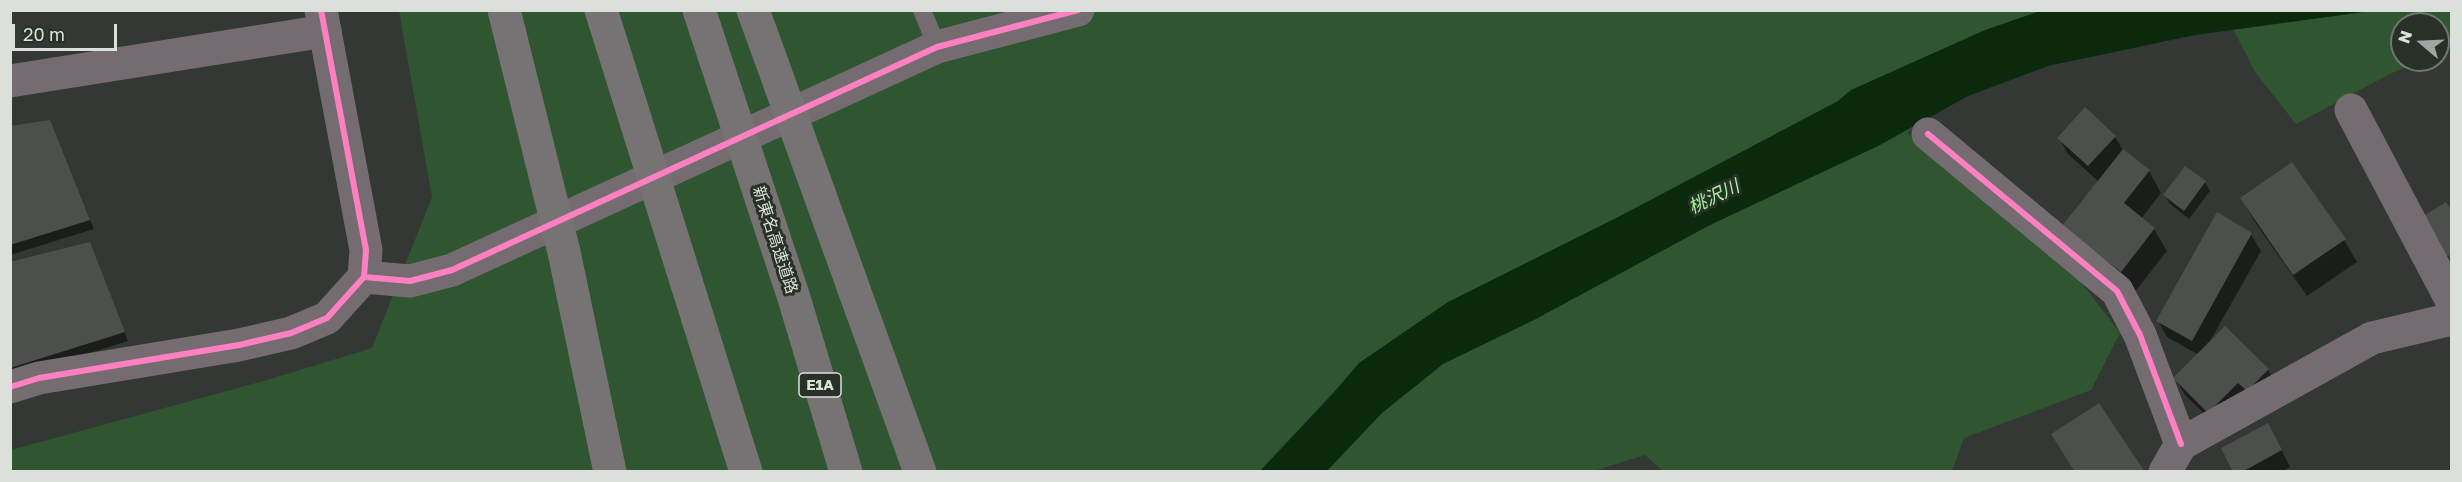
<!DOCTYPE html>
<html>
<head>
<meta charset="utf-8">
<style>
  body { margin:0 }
  #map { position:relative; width:2462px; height:482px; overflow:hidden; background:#343834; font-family:"Golos Text",sans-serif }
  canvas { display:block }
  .frame { position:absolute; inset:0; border:12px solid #dbe0db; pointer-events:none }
  .north { position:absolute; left:2390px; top:12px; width:60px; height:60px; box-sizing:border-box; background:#283028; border:2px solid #707670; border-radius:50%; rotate:289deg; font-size:16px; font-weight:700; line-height:24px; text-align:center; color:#dbe0db }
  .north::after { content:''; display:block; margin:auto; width:21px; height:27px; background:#a1a5a1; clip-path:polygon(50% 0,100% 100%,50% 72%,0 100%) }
  .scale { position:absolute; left:12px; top:24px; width:105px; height:27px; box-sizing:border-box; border:3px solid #dbe0db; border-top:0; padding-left:8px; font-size:18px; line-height:21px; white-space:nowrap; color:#dbe0db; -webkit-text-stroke:4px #283028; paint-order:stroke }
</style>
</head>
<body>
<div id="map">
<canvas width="2462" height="482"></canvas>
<div class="frame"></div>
<div class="north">N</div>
<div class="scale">20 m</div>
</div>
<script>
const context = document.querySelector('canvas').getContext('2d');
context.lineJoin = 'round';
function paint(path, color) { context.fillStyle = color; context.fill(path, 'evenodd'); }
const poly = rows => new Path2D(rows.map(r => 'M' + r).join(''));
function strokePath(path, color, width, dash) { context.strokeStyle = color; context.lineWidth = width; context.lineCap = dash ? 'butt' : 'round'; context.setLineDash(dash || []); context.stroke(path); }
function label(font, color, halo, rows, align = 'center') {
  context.font = font + ' "Golos Text","Noto Sans JP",sans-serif'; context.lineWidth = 6; context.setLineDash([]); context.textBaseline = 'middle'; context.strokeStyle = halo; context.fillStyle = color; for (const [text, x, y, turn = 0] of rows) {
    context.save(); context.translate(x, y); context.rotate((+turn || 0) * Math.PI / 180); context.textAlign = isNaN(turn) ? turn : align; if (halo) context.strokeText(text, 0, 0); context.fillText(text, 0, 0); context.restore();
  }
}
paint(poly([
  [399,11,2042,11,1907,133,2051,243,2120,333,2091,390,1964,438,1952,471,1663,471,1645,455,1590,472,11,472,11,450,267,380,372,348,432,197],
  [2224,11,2451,11,2451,47,2438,53,2438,24,2402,24,2402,60,2422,60,2390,74,2296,124,2255,72]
]), '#305531');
paint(poly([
  [2043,10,2371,11,2195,35,2048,66,1968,96,1878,146,1710,225,1534,320,1443,364,1382,413,1327,471,1259,472,1335,391,1359,363,1448,302,1622,215,1838,101,1851,90,1985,30]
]), '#0b290d');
paint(poly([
  [49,121,94,229,10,255,10,127],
  [2115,137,2123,150,2149,171,2161,193,2141,219,2154,229,2167,251,2134,293,2077,248,2099,182,2068,154,2059,138],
  [2205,182,2210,191,2189,219,2170,204,2164,195],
  [2242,199,2344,240,2357,262,2307,296,2254,221],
  [2251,234,2261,251,2209,343,2225,328,2268,370,2278,387,2219,428,2185,395,2175,378,2199,355,2167,337,2158,321],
  [89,244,128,341,10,378,10,263],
  [2277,441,2290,467,2282,472,2235,472]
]), '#0007');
paint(poly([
  [2085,107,2116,136,2088,166,2057,138],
  [50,120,90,220,10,245,10,126],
  [2123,149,2150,170,2124,203,2155,228,2121,272,2062,226],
  [2292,162,2346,239,2293,275,2240,198],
  [2185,166,2206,181,2184,211,2163,195],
  [2446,202,2452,211,2452,254,2446,257,2422,217],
  [2217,212,2252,233,2192,341,2156,321],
  [90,242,125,332,10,368,10,262],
  [2225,326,2269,369,2247,391,2238,383,2208,413,2173,378],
  [2099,403,2145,472,2075,472,2051,434],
  [2268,423,2282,450,2242,472,2233,472,2221,448]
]), '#4c504c');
strokePath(poly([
  [922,10,937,47]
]), '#746c70', 18);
strokePath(poly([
  [10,81,325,31],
  [2351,110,2452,301],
  [1928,134,2117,291,2140,335,2181,444],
  [364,277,410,281,452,270,937,47,1078,10],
  [2165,472,2181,444,2372,338,2452,319]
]), '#746c70', 33);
strokePath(poly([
  [10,387,39,378,239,345,291,333,327,318,364,277,366,250,321,10]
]), '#746c70', 33);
strokePath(poly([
  [504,10,564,252,610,472],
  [601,10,746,472],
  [699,10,794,298,846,472],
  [753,10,920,472]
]), '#777374', 33);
strokePath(poly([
  [1928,134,2117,291,2140,335,2181,444],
  [364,277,410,281,452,270,937,47,1078,10],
  [10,387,39,378,239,345,291,333,327,318,364,277,366,250,321,10]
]), '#ff80c0', 6);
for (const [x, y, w] of [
  [820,385,42]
]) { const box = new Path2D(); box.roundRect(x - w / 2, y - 12, w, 24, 4.5); context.fillStyle = '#283028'; context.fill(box); strokePath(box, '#dbe0db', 1.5); }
label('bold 15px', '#dbe0db', null, [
  ["E1A",820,385]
]);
label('16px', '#dbe0db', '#283028', [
  ["新東名高速道路",775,240,72]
]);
label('italic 18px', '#a3f6a2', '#283028', [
  ["桃沢川",1714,197,-26]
]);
</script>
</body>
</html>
